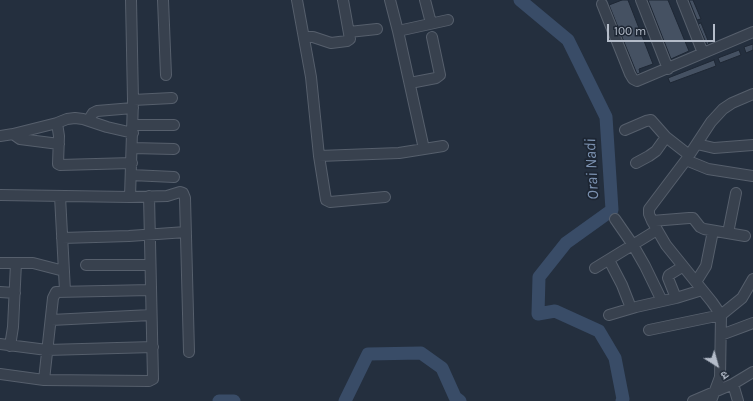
<!DOCTYPE html>
<html>
<head>
<meta charset="utf-8">
<style>
  body { margin:0 }
  #map { position:relative; width:753px; height:401px; overflow:hidden; background:#242f3e; font-family:Karla,"Noto Sans Devanagari",sans-serif }
  canvas { display:block }
  .north { position:absolute; left:697px; top:345px; width:40px; height:40px; -webkit-text-stroke:3px #1d2633; paint-order:stroke; rotate:143deg; font-size:11px; font-weight:700; line-height:16px; text-align:center; color:#b4bcc9 }
  .north::after { content:''; display:block; margin:auto; width:14px; height:18px; background:#b4bcc9; clip-path:polygon(50% 0,100% 100%,50% 72%,0 100%) }
  .scale { position:absolute; left:607px; top:24px; width:108px; height:18px; box-sizing:border-box; border:2px solid #b4bcc9; border-top:0; padding-left:5px; font-size:12px; line-height:14px; white-space:nowrap; color:#b4bcc9; -webkit-text-stroke:3px #1d2633; paint-order:stroke }
</style>
</head>
<body>
<div id="map">
<canvas width="753" height="401"></canvas>
<div class="north">उ</div>
<div class="scale">100 m</div>
</div>
<script>
const context = document.querySelector('canvas').getContext('2d');
context.lineJoin = 'round';
const poly = rows => new Path2D(rows.map(r => 'M' + r).join(''));
function strokePath(path, color, width, dash) { context.strokeStyle = color; context.lineWidth = width; context.lineCap = dash ? 'butt' : 'round'; context.setLineDash(dash || []); context.stroke(path); }
function paint(path, color) { context.fillStyle = color; context.fill(path, 'evenodd'); }
function label(font, color, halo, rows, align = 'center') {
  context.font = font + ' Karla,sans-serif'; context.lineWidth = 3.5; context.setLineDash([]); context.textBaseline = 'middle'; context.strokeStyle = halo; context.fillStyle = color; for (const [text, x, y, turn = 0] of rows) {
    context.save(); context.translate(x, y); context.rotate((+turn || 0) * Math.PI / 180); context.textAlign = isNaN(turn) ? turn : align; if (halo) context.strokeText(text, 0, 0); context.fillText(text, 0, 0); context.restore();
  }
}
strokePath(poly([
  [520,0,568,40,606,117,612,210,566,243,539,277,538,314,555,311,599,331,615,358,623,399,622,401],
  [219,401,234,401],
  [345,401,368,354,421,353,442,368,455,397,460,401]
]), '#394c67', 13);
const building = poly([
  [622,0,628,0,653,64,639,69,640,73,637,74,609,5,622,0],
  [648,0,668,0,689,51,671,59,648,0],
  [689,0,693,0,701,19,697,20,689,0],
  [701,23,709,43,707,45,698,24,701,23],
  [753,44,753,50,746,53,744,47,753,44],
  [739,50,741,55,720,63,718,58,739,50],
  [714,60,716,66,670,83,668,78,714,60]
]);
paint(building, '#455162');
strokePath(building, '#1f2835', 1);
const minor = poly([
  [163,0,166,75],
  [297,0,311,77,319,156,326,200,330,202,385,197],
  [390,0,398,31,424,149],
  [425,0,431,23],
  [641,0,668,69],
  [682,0,703,53],
  [602,4,630,74,633,79,637,81,753,32],
  [398,31,448,20],
  [349,32,377,29],
  [304,37,313,37,331,43,347,41,350,39,343,0],
  [410,83,436,78,440,75,432,37],
  [133,100,172,98],
  [90,121,91,116,93,113,97,111,133,108],
  [57,123,59,136,58,164,60,165,132,163],
  [133,125,174,125],
  [625,130,646,121,651,120,666,137,689,155],
  [13,134,20,139,59,144],
  [0,136,13,134,57,123,67,119,75,118,83,119,107,127,133,133],
  [697,144,714,148,753,145],
  [132,148,174,149],
  [319,156,399,153,443,146],
  [686,160,708,169,753,176],
  [636,163,649,156,656,151,666,137],
  [131,175,174,177],
  [0,195,130,197,167,196,180,192,183,193,185,198,189,352],
  [60,196,65,291],
  [130,197,133,100,131,0],
  [615,219,633,245,645,266,662,301],
  [652,221,689,218,693,218,700,227,704,229,745,236],
  [728,233,736,193],
  [62,238,129,236,186,232],
  [609,260,622,285,631,308],
  [0,263,33,263,64,271],
  [86,265,150,265],
  [595,268,657,230],
  [696,282,706,266,713,231],
  [0,292,15,293],
  [676,298,668,278,669,275,682,267],
  [609,315,636,307,676,298,702,290],
  [51,320,151,315],
  [649,330,721,315,742,298,753,279],
  [721,335,753,323],
  [0,344,47,350,153,347],
  [10,346,13,327,16,263],
  [0,374,44,380,149,381,153,379,149,196],
  [44,380,53,298,56,292,151,290],
  [733,384,738,401],
  [693,401,733,384,753,372],
  [711,401,720,377,721,315,712,302,666,245,652,221,649,214,649,209,686,160,711,122,723,109,732,103,753,94]
]);
strokePath(minor, '#565f6c', 12);
strokePath(minor, '#38414e', 10);
label('italic 16px', '#7c92b1', '#1d2633', [
  ["Orai Nadi",592,169,-93]
]);
</script>
</body>
</html>
